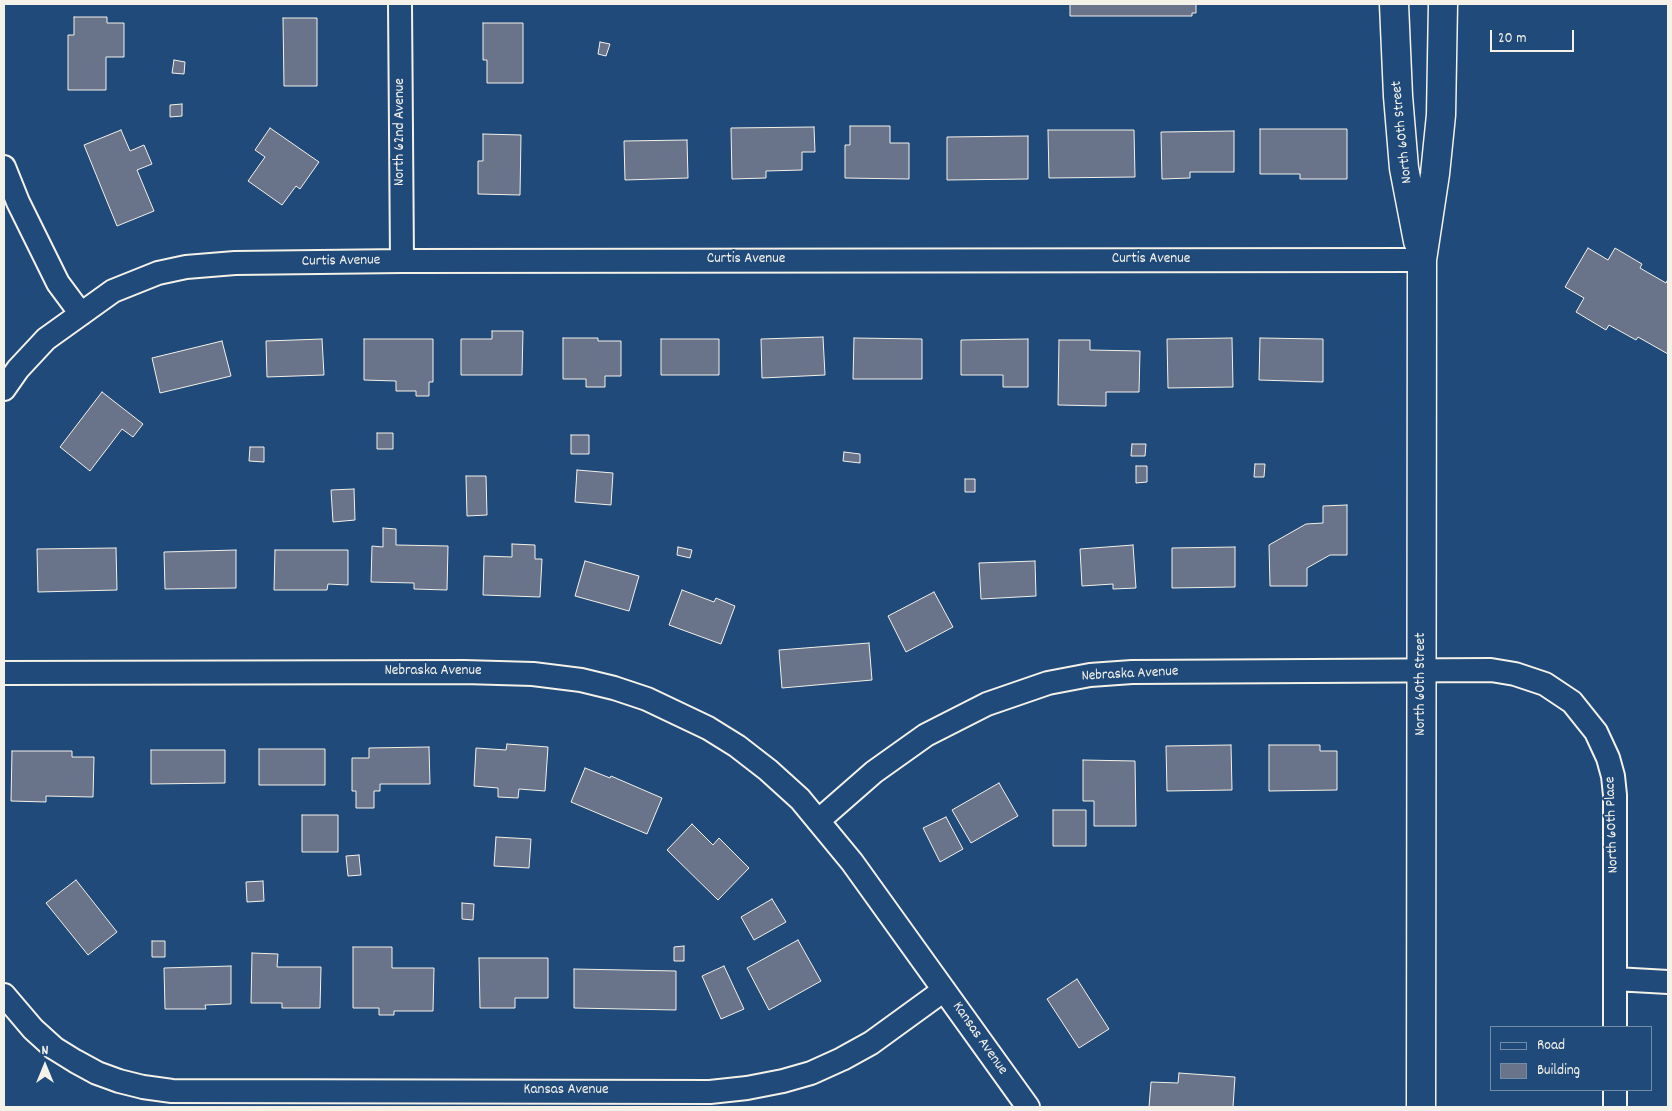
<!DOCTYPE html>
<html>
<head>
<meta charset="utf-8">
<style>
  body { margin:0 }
  #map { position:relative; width:1672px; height:1111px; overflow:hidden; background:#1f4a7a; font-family:Dekko,sans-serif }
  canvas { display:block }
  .frame { position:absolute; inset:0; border:5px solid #f4f1e8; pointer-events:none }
  .legend { position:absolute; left:1490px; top:1026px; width:162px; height:65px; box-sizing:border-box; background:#1f4a7a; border:1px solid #748da6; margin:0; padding:6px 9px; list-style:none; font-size:15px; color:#f4f1e8 }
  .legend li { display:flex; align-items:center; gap:10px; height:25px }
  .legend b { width:25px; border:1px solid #748da6 }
  .north { position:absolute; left:20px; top:1041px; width:50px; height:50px; -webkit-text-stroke:4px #1f4a7a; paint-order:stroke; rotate:0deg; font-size:14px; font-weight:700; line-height:20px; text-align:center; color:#f4f1e8 }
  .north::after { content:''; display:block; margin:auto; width:18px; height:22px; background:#f4f1e8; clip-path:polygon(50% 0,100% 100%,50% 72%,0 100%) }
  .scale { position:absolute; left:1490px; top:30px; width:84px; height:22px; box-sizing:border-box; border:2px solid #f4f1e8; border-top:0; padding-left:6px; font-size:15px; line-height:18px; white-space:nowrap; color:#f4f1e8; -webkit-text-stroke:4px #1f4a7a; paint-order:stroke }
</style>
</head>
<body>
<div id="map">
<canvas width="1672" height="1111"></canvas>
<div class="frame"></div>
<ul class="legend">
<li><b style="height:6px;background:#1f4a7a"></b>Road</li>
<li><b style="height:14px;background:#697389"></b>Building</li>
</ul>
<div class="north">N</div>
<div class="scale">20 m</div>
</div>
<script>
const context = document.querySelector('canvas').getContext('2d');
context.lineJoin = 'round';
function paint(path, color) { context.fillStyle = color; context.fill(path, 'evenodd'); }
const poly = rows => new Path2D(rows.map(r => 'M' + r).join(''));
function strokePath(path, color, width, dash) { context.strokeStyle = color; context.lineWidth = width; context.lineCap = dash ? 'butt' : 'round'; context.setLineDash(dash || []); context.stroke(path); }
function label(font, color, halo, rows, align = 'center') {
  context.font = font + ' Dekko,sans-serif'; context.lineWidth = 4; context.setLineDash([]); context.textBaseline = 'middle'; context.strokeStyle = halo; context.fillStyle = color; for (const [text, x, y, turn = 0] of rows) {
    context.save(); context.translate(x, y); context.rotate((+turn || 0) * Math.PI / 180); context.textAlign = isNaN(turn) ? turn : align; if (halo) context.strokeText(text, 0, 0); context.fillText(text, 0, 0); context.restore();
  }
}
const building = poly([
  [1070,4,1196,4,1196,13,1192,13,1192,16,1070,16,1070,4],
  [74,17,107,17,107,23,124,23,124,57,106,57,106,90,68,90,68,35,74,35,74,17],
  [283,18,317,18,317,86,284,86,283,18],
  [483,23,523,23,523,83,487,83,487,60,483,60,483,23],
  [600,42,610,44,606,56,598,54,600,42],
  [174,60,185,62,184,74,172,73,174,60],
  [182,104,182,116,170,117,170,105,182,104],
  [850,126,890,126,890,143,909,143,909,179,845,178,845,145,850,145,850,126],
  [814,127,815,152,802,152,802,170,766,171,766,178,732,179,731,128,814,127],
  [270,128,319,162,300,189,296,186,282,205,248,181,265,157,255,150,270,128],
  [1260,129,1347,129,1347,179,1300,179,1300,174,1260,174,1260,129],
  [121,130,130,151,144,145,152,164,137,170,154,211,117,226,84,145,121,130],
  [1048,130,1134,130,1135,177,1049,178,1048,130],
  [1234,131,1234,172,1190,172,1190,178,1162,179,1161,132,1234,131],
  [483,134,521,135,520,195,478,194,478,161,483,161,483,134],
  [1028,136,1028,179,947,180,947,137,1028,136],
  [687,140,688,178,625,180,624,141,687,140],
  [1588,248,1608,260,1615,248,1642,264,1640,268,1666,283,1668,279,1668,354,1638,337,1636,340,1609,325,1606,330,1576,312,1584,298,1565,287,1588,248],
  [492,331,523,331,522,375,461,375,461,339,492,339,492,331],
  [823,337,825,375,762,378,761,339,823,337],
  [563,338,598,338,598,341,621,341,621,376,605,376,605,387,586,387,586,379,563,379,563,338],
  [854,338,922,339,922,379,853,379,854,338],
  [1232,338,1233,387,1168,388,1167,339,1232,338],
  [1260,338,1323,339,1323,382,1259,380,1260,338],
  [322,339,324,375,267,377,266,341,322,339],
  [364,339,433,339,433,382,429,382,429,396,416,396,416,391,396,391,396,381,364,380,364,339],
  [661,339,719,339,719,375,661,375,661,339],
  [1028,339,1028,387,1003,387,1003,375,961,375,961,340,1028,339],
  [1059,340,1090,340,1090,350,1140,351,1139,392,1106,392,1106,406,1058,405,1059,340],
  [222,341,231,376,160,393,152,358,222,341],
  [102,392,143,424,133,437,122,429,90,471,60,447,102,392],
  [377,433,393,433,393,449,377,449,377,433],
  [571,435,589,435,589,454,571,454,571,435],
  [1132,444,1146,444,1145,456,1131,456,1132,444],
  [250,447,264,447,264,462,249,461,250,447],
  [844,452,860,454,860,463,843,461,844,452],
  [1255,464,1265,464,1264,477,1254,477,1255,464],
  [1136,466,1147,466,1147,482,1136,483,1136,466],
  [577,470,613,473,611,505,575,502,577,470],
  [466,476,486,476,487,515,467,516,466,476],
  [965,479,975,479,975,492,965,492,965,479],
  [354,489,355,520,333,522,331,490,354,489],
  [1347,505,1347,555,1330,555,1307,568,1307,586,1270,586,1269,545,1306,524,1323,523,1323,506,1347,505],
  [383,528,396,529,396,545,448,546,447,590,414,589,414,583,371,582,372,546,383,547,383,528],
  [512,544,535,545,535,559,542,559,540,597,483,595,484,556,512,557,512,544],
  [1133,545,1136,588,1113,589,1113,584,1082,586,1080,549,1133,545],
  [678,547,692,550,690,558,677,555,678,547],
  [1235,547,1235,587,1172,588,1172,548,1235,547],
  [116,548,117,590,38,592,37,549,116,548],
  [236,550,236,588,165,589,164,552,236,550],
  [275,550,348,550,348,585,328,584,327,590,274,590,275,550],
  [585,561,639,576,629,611,575,596,585,561],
  [1035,561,1036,596,981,599,979,563,1035,561],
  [682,590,714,602,716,598,735,606,721,644,669,625,682,590],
  [934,592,953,627,906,652,888,616,934,592],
  [869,643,872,680,782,688,779,650,869,643],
  [507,744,548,747,545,791,519,789,518,798,498,797,498,788,474,786,476,748,506,750,507,744],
  [1231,745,1232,790,1167,791,1166,746,1231,745],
  [1269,745,1320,745,1320,751,1337,751,1337,790,1269,791,1269,745],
  [429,747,430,784,380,784,380,791,374,791,374,808,356,808,356,791,352,791,352,758,369,758,369,748,429,747],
  [259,749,325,749,325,785,259,785,259,749],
  [151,750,225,750,225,783,151,784,151,750],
  [12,751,72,751,72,757,94,757,93,797,46,796,46,802,11,801,12,751],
  [1083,760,1135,761,1136,826,1094,826,1094,801,1083,801,1083,760],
  [585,768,610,778,611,776,662,798,647,834,571,802,585,768],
  [999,783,1018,816,971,843,952,810,999,783],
  [1053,810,1086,810,1086,846,1053,846,1053,810],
  [302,815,338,815,338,852,302,852,302,815],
  [946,817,963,849,940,862,923,828,946,817],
  [692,824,713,845,719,838,749,868,718,900,667,850,692,824],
  [496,837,531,839,529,868,494,866,496,837],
  [359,855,361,875,348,876,346,856,359,855],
  [76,880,117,932,88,955,46,903,76,880],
  [263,881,264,901,247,902,246,882,263,881],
  [772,899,786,922,754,940,741,917,772,899],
  [462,903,474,904,473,920,462,919,462,903],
  [798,940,821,981,769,1010,747,968,798,940],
  [152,941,165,941,165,957,152,957,152,941],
  [684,946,684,961,674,961,674,947,684,946],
  [353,947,392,947,392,968,434,968,433,1011,394,1011,394,1015,379,1015,379,1008,353,1008,353,947],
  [252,953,278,954,277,967,321,967,320,1008,282,1008,282,1003,251,1003,252,953],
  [479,958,548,958,548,998,515,998,515,1008,480,1008,479,958],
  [231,966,231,1004,205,1005,206,1009,165,1009,164,968,231,966],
  [724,966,744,1009,721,1019,702,976,724,966],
  [574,969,676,971,676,1010,574,1008,574,969],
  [1077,979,1109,1029,1079,1048,1047,999,1077,979],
  [1179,1073,1235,1077,1233,1107,1149,1107,1151,1082,1178,1083,1179,1073]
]);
paint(building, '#697389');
strokePath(building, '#f4f1e8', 1);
const minor = poly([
  [400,4,402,261],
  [4,167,18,202,58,283,81,314],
  [4,389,18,369,46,339,113,291,158,273,186,267,235,263,402,261,1422,260],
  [4,673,464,672,533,674,581,680,614,688,647,699,708,728,737,746,768,770,800,799,852,862,1028,1107],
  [818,821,874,772,926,735,987,704,1048,683,1090,675,1132,672,1491,670,1515,674,1545,684,1572,702,1596,732,1608,758,1613,776,1615,795,1615,1027],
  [1615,979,1668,982],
  [4,995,33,1029,54,1048,75,1061,97,1073,119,1081,143,1087,172,1091,710,1092,747,1088,783,1081,811,1073,842,1059,871,1043,944,990],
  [1615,1107,1615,1090]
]);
const secondary = poly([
  [1394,4,1398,96,1404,168,1418,241],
  [1421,1107,1422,260,1435,174,1441,115,1443,4]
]);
strokePath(minor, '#f4f1e8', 26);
strokePath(secondary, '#f4f1e8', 31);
strokePath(minor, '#1f4a7a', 22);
strokePath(secondary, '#1f4a7a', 28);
label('15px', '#f4f1e8', '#1f4a7a', [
  ["North 62nd Avenue",401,132,-90],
  ["North 60th Street",1403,132,-96],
  ["Curtis Avenue",746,260],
  ["Curtis Avenue",1151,260],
  ["Curtis Avenue",341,262,-1],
  ["Nebraska Avenue",433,672],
  ["Nebraska Avenue",1130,675,-3],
  ["North 60th Street",1422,684,-90],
  ["North 60th Place",1613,825,-92],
  ["Kansas Avenue",979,1039,55],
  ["Kansas Avenue",566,1091]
]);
</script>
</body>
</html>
